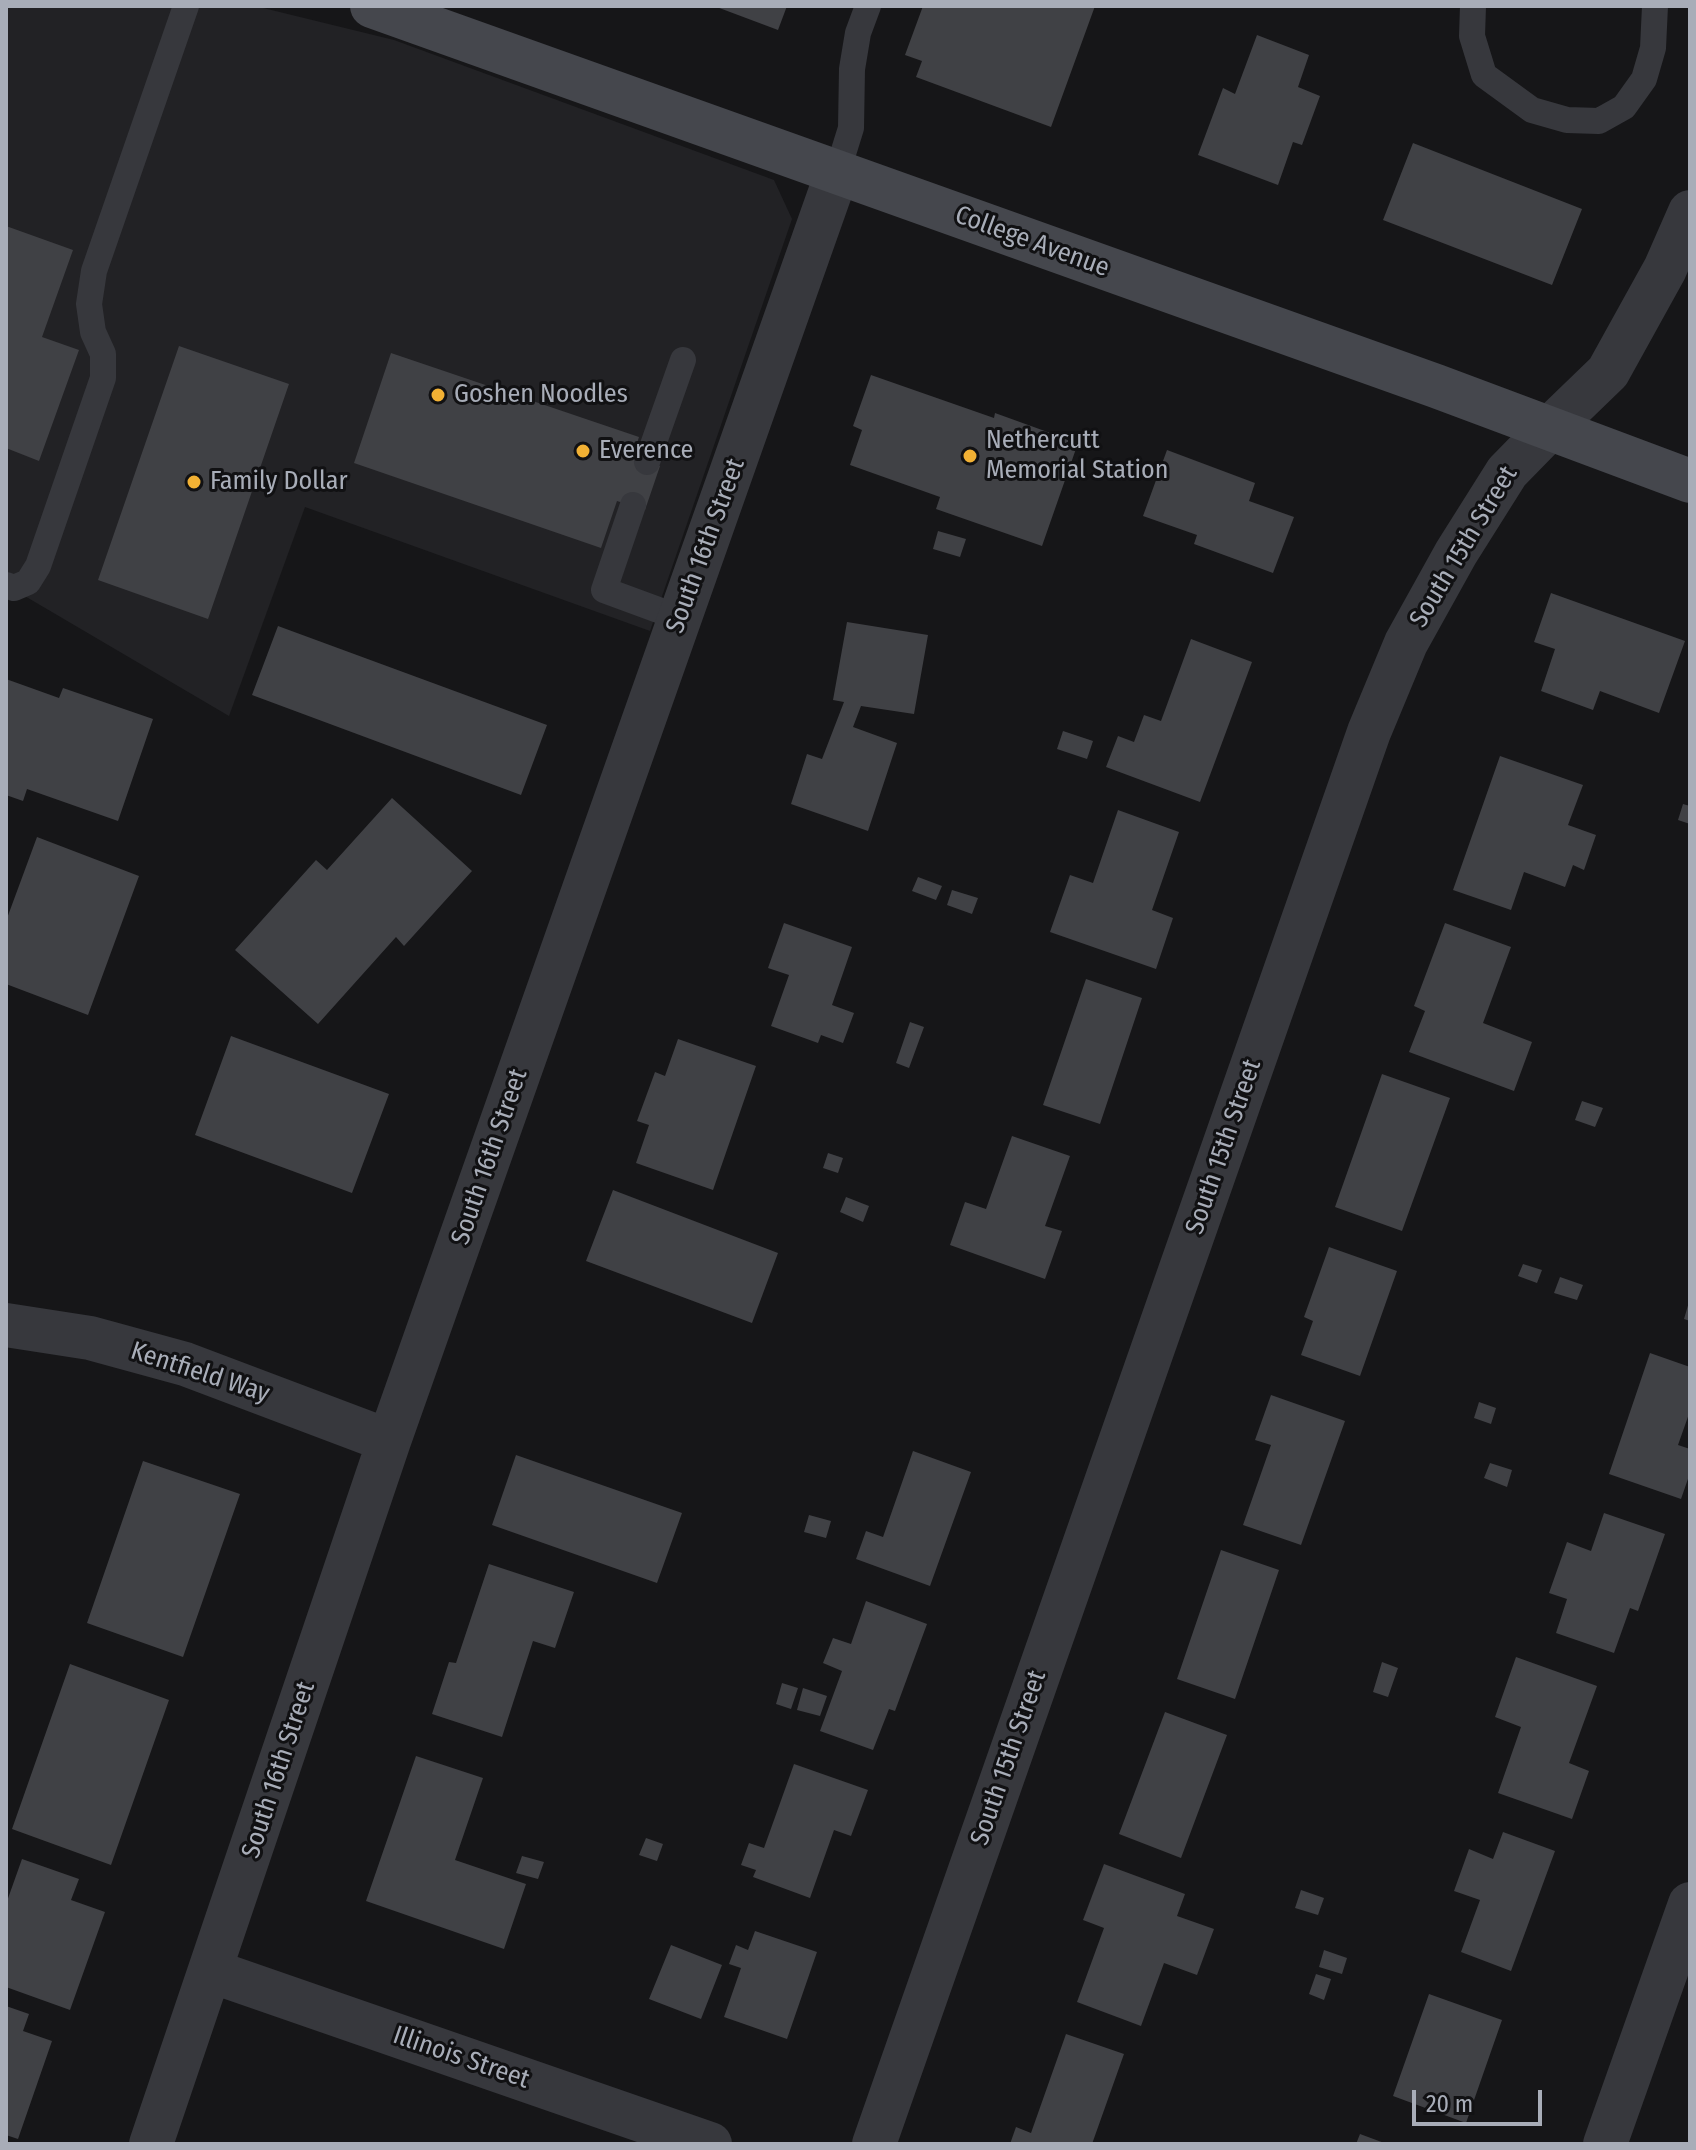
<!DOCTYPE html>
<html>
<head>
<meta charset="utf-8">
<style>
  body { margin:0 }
  #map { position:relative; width:1696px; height:2150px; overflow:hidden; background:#161618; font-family:"Fira Sans Condensed",sans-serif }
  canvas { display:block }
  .frame { position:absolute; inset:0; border:8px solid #a8adb8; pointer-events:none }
  .scale { position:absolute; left:1412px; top:2090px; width:130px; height:36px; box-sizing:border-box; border:4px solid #a8adb8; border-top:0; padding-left:10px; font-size:24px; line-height:28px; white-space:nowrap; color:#a8adb8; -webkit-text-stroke:6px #111113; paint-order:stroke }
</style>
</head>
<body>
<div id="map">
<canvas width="1696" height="2150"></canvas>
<div class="frame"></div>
<div class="scale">20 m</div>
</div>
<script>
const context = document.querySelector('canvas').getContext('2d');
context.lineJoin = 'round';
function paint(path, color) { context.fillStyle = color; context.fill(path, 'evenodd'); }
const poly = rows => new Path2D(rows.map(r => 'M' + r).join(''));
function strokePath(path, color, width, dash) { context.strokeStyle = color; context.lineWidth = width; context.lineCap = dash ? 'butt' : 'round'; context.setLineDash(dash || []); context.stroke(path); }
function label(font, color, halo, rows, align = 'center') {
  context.font = font + ' "Fira Sans Condensed",sans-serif'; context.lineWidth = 6; context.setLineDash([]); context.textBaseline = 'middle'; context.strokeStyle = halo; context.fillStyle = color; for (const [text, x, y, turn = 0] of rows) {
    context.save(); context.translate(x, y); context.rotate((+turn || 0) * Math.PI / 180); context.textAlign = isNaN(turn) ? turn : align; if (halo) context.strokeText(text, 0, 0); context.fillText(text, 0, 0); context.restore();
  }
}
paint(poly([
  [6,6,255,6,394,40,774,180,792,219,650,631,305,507,229,716,6,585]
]), '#222225');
paint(poly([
  [714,6,787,6,778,30],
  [923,6,1095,6,1051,127,916,77,922,61,905,55],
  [1257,35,1309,55,1298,87,1320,96,1302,145,1293,142,1278,185,1198,155,1223,88,1235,94],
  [1413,143,1582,209,1552,285,1383,220],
  [6,226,73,250,42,337,79,350,39,461,6,448],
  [179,346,289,384,208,619,98,580],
  [391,353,639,437,633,456,660,466,645,510,617,501,601,548,354,463],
  [871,375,994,418,995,413,1078,443,1042,546,936,509,940,497,850,465,862,430,853,426],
  [1167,450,1255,483,1249,501,1294,517,1273,573,1194,544,1197,535,1143,516],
  [938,531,966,539,960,557,933,549],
  [1551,593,1685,641,1659,713,1600,691,1593,710,1541,691,1555,649,1534,642],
  [847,622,928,635,914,714,861,706,853,727,897,743,868,831,791,804,807,754,822,759,844,702,833,700],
  [278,626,547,725,521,795,252,695],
  [1191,639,1252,662,1200,802,1106,767,1118,736,1134,742,1144,715,1161,721],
  [6,679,59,698,63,688,153,719,118,821,27,789,23,801,6,795],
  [1063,731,1093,741,1087,759,1057,749],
  [1500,756,1583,785,1568,825,1596,835,1584,870,1573,865,1565,887,1524,872,1511,910,1453,890],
  [392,798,472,871,404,946,396,937,318,1024,235,950,316,860,327,870],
  [1683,804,1690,806,1690,824,1678,820],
  [1118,810,1179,832,1152,910,1173,918,1156,969,1050,932,1070,875,1093,883],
  [37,837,139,876,88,1015,6,984,6,921],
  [918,877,942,886,936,900,912,891],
  [952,890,978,898,972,914,947,905],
  [784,923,852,947,832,1005,854,1013,843,1043,821,1035,818,1043,771,1026,789,975,768,968],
  [1445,923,1511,947,1483,1023,1532,1042,1514,1091,1409,1052,1425,1011,1414,1006],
  [1086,979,1142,998,1100,1124,1043,1105],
  [910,1022,924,1027,909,1068,896,1063],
  [231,1036,389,1094,352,1193,195,1135],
  [678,1039,756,1066,713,1190,636,1163,649,1125,637,1121,655,1072,665,1076],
  [1382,1074,1450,1098,1402,1231,1335,1207],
  [1582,1101,1603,1108,1595,1127,1575,1120],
  [1012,1136,1070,1156,1045,1226,1062,1231,1045,1279,950,1245,965,1202,986,1209],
  [828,1153,843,1158,838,1173,823,1168],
  [613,1190,778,1253,752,1323,586,1261],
  [846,1197,869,1206,863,1222,840,1212],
  [1329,1247,1397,1271,1360,1376,1301,1355,1313,1321,1304,1317],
  [1523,1264,1542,1270,1537,1283,1518,1276],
  [1560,1277,1583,1285,1577,1300,1554,1293],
  [1689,1302,1690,1302,1690,1321,1684,1319],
  [1650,1353,1690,1367,1690,1411,1678,1445,1690,1449,1690,1473,1681,1499,1609,1474],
  [1271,1395,1345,1421,1301,1545,1243,1525,1271,1445,1255,1440],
  [1479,1402,1496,1408,1491,1424,1474,1418],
  [913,1451,971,1472,930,1586,856,1559,866,1531,883,1537],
  [516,1455,682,1513,657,1583,492,1525],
  [143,1461,240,1494,183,1657,87,1623],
  [1490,1463,1512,1470,1507,1487,1484,1478],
  [1604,1513,1665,1534,1638,1611,1630,1608,1614,1653,1556,1633,1567,1599,1549,1593,1567,1542,1591,1551],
  [809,1515,831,1521,826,1538,804,1532],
  [1221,1550,1279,1570,1235,1699,1177,1679],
  [489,1564,574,1592,555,1648,533,1641,502,1737,432,1714,449,1662,456,1663],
  [866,1601,927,1624,895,1711,889,1709,873,1750,820,1731,842,1671,823,1663,833,1638,851,1644],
  [1516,1657,1597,1686,1569,1763,1589,1771,1572,1819,1498,1793,1521,1727,1495,1717],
  [1382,1662,1398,1668,1388,1697,1373,1692],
  [70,1664,169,1700,111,1865,12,1829],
  [782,1683,798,1688,791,1709,776,1704],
  [803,1688,827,1696,820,1716,797,1710],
  [1165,1712,1227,1735,1181,1858,1119,1834],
  [416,1756,483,1778,455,1860,526,1884,504,1949,366,1901],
  [794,1764,868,1790,851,1836,834,1830,810,1898,753,1877,756,1870,741,1865,749,1843,764,1848],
  [1503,1832,1555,1851,1511,1971,1461,1952,1480,1900,1454,1891,1469,1849,1493,1859],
  [646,1838,663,1844,657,1861,639,1855],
  [522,1856,544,1862,538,1879,516,1873],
  [22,1859,79,1879,71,1900,105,1912,70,2010,6,1987,6,1904],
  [1104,1864,1185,1894,1177,1916,1214,1929,1197,1975,1164,1963,1141,2026,1077,2002,1104,1928,1083,1920],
  [1301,1890,1324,1898,1318,1915,1295,1908],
  [755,1931,817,1952,787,2039,724,2017,741,1968,729,1964,736,1945,748,1950],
  [671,1945,722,1965,701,2019,649,1999],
  [1324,1950,1347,1958,1342,1974,1319,1967],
  [1316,1974,1331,1979,1324,2000,1309,1994],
  [1429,1994,1502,2020,1466,2123,1393,2096],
  [6,2006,29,2014,23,2031,52,2041,18,2139,6,2135],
  [1066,2034,1124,2054,1092,2144,1010,2144,1016,2127,1031,2133],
  [1360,2134,1387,2144,1356,2144]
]), '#404145');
strokePath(poly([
  [1473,6,1472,36,1484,75,1532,110,1567,120,1599,121,1624,107,1644,79,1653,48,1655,6],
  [837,173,851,128,852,69,858,33,868,6],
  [647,462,683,360],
  [633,505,604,590,680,618],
  [6,585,14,588,28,582,38,566,103,378,103,354,93,332,89,304,94,271,186,6]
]), '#37383d', 26);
strokePath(poly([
  [6,1325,90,1338,185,1364,389,1441],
  [211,1971,710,2144],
  [151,2144,389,1441,837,173],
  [874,2144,1369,732,1406,643,1456,553,1507,472,1549,429],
  [1605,2144,1690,1904]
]), '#37383d', 44);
strokePath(poly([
  [1549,429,1608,372,1665,269,1690,212]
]), '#37383d', 44);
strokePath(poly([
  [372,6,1436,386,1690,481]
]), '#45474d', 44);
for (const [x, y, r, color] of [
  [438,395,8,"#f2b134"],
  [583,451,8,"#f2b134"],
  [970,456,8,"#f2b134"],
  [194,482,8,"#f2b134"]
]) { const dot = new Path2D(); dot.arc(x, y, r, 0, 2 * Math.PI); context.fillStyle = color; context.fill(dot); strokePath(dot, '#111113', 3); }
label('26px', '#a8adb8', '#111113', [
  ["College Avenue",1032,242,20],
  ["South 16th Street",706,546,-70],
  ["South 15th Street",1464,547,-59],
  ["South 15th Street",1224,1147,-71],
  ["South 16th Street",490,1157,-71],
  ["Kentfield Way",200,1373,18],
  ["South 15th Street",1009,1758,-71],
  ["South 16th Street",279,1770,-72],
  ["Illinois Street",461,2058,19]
]);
label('26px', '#a8adb8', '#111113', [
  ["Goshen Noodles",454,395],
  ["Nethercutt",986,441],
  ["Memorial Station",986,471],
  ["Everence",599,451],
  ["Family Dollar",210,482]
], 'left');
</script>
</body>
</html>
